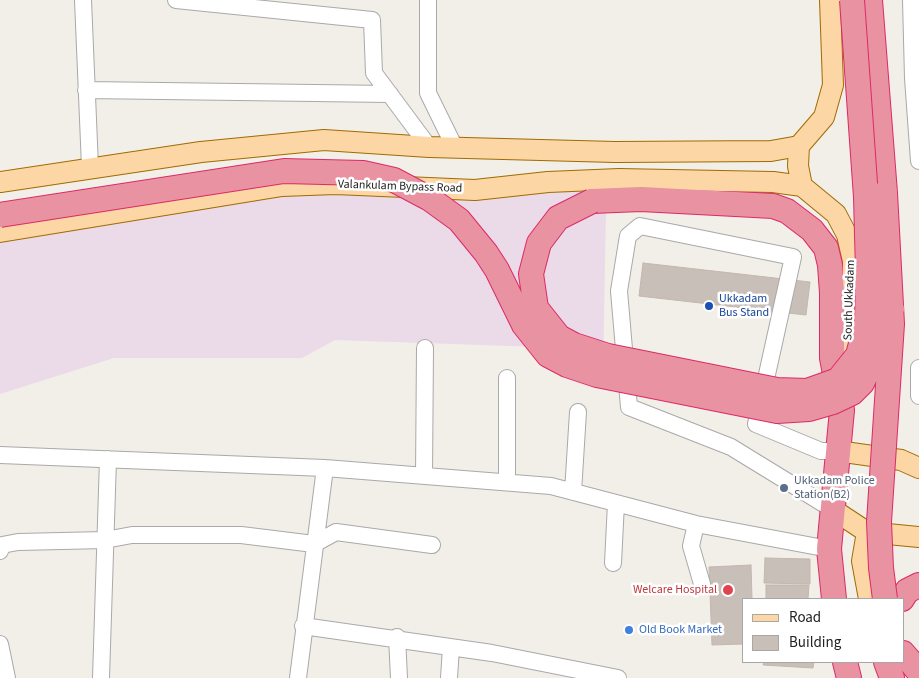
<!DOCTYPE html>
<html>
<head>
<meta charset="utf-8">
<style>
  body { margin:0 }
  #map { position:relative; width:919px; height:678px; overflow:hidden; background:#f2efe9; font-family:"Source Sans 3",sans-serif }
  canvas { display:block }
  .legend { position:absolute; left:742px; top:598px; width:162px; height:65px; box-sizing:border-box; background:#fff; border:1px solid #a7a7a7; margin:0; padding:6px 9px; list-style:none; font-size:15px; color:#222 }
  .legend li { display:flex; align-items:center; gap:10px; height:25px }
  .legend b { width:25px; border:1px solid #a7a7a7 }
</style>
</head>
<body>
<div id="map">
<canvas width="919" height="678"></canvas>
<ul class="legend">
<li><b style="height:6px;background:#fcd6a4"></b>Road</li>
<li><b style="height:14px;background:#c7bfb8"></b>Building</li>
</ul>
</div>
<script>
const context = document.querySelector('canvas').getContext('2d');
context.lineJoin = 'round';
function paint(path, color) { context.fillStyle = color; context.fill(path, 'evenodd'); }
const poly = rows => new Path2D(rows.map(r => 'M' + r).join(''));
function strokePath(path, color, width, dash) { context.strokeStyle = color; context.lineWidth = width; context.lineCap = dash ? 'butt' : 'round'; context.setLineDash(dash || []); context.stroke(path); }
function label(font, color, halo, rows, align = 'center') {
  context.font = font + ' "Source Sans 3",sans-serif'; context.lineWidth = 5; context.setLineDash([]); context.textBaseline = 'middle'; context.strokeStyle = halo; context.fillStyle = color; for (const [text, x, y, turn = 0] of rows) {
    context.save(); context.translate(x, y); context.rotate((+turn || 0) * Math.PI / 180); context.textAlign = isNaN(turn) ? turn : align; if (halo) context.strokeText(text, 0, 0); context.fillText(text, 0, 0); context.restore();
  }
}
paint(poly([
  [599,190,606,211,603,371,539,347,335,340,302,358,114,358,0,394,0,218,200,195]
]), '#ebdbe8');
const building = poly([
  [643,263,810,282,806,315,639,296,643,263],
  [765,558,810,559,810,584,764,583,765,558],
  [751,565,752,599,743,599,743,644,712,645,709,567,751,565],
  [766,585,809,585,808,599,766,599,766,585],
  [764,662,814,662,813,668,763,665,764,662]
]);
paint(building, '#c7bfb8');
strokePath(building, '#c4b6ab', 1);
const minor = poly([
  [83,0,90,167],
  [176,0,372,20,374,73,429,147],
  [428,0,428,93,455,148],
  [911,0,913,78,919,161],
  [86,90,390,94],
  [919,368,919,396],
  [0,455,325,468,551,486,696,524,829,549],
  [424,476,425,348],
  [507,482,507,378],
  [573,492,578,412],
  [832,509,731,447,629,407,619,291,628,236,640,226,793,257,756,424,821,451,837,451],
  [696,524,691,546,702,584],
  [0,551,2,545,18,542,105,540,132,535,241,535,314,544,336,532,432,545],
  [613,563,616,503],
  [303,626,492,653,618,678],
  [397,637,399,678],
  [0,644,7,678],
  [101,678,108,459],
  [298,678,325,468],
  [449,678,451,647]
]);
const major = poly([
  [830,0,833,85,824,117,799,146,798,166,802,186,836,214,847,235,853,261,852,324,847,366],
  [0,182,201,152,324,140,429,147,615,152,771,151,799,146],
  [0,232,282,186,335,184,475,190,548,182,619,179,773,182,802,186],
  [837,451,901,460,919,468],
  [832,509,867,532,919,537],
  [867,532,862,561,869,599]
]);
const highway = poly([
  [870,0,885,193],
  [592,201,641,199,773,206,787,211,812,230,826,248,830,265,832,293,832,358,842,410,829,549,834,599],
  [902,599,907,591,919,585],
  [903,653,919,672],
  [845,662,849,678],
  [886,662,892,678]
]);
strokePath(minor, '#a9a9a9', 18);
strokePath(major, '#a06b00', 22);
strokePath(highway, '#dc2a67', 26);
strokePath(minor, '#fff', 16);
strokePath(major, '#fcd6a4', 20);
strokePath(highway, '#e892a2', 24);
const highwayBridge = poly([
  [885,193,892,324,879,522,881,568,885,599],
  [592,201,558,218,539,243,531,274,536,308,559,337,574,345,608,356,777,390,807,391,838,380,858,355,867,321,868,272,866,197,852,0],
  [0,215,284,171,363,173,394,180,430,199,459,220,486,253,497,270,524,325,548,355,567,365,597,375,777,411,809,409,833,402,852,393,862,383,876,354,892,309]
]);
strokePath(highwayBridge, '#dc2a67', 26, []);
strokePath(highwayBridge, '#e892a2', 24);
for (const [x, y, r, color] of [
  [709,306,5,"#1a4fb4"],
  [784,488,5,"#5c6f8a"],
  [728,590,6,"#e0444e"],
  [629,630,5,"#3f7fe0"]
]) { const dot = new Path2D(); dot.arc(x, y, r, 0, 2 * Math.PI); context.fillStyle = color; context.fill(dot); strokePath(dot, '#fff', 2); }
label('12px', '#222', '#fff', [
  ["Valankulam Bypass Road",400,187,2],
  ["South Ukkadam",850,300,-88]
]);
label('12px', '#164399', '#fff', [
  ["Ukkadam",719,299],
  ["Bus Stand",719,313]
], 'left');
label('12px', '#4e5e75', '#fff', [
  ["Ukkadam Police",794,481],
  ["Station(B2)",794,495]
], 'left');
label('12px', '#be3a42', '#fff', [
  ["Welcare Hospital",717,590]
], 'right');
label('12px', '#366cbe', '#fff', [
  ["Old Book Market",639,630]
], 'left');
</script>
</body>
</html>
